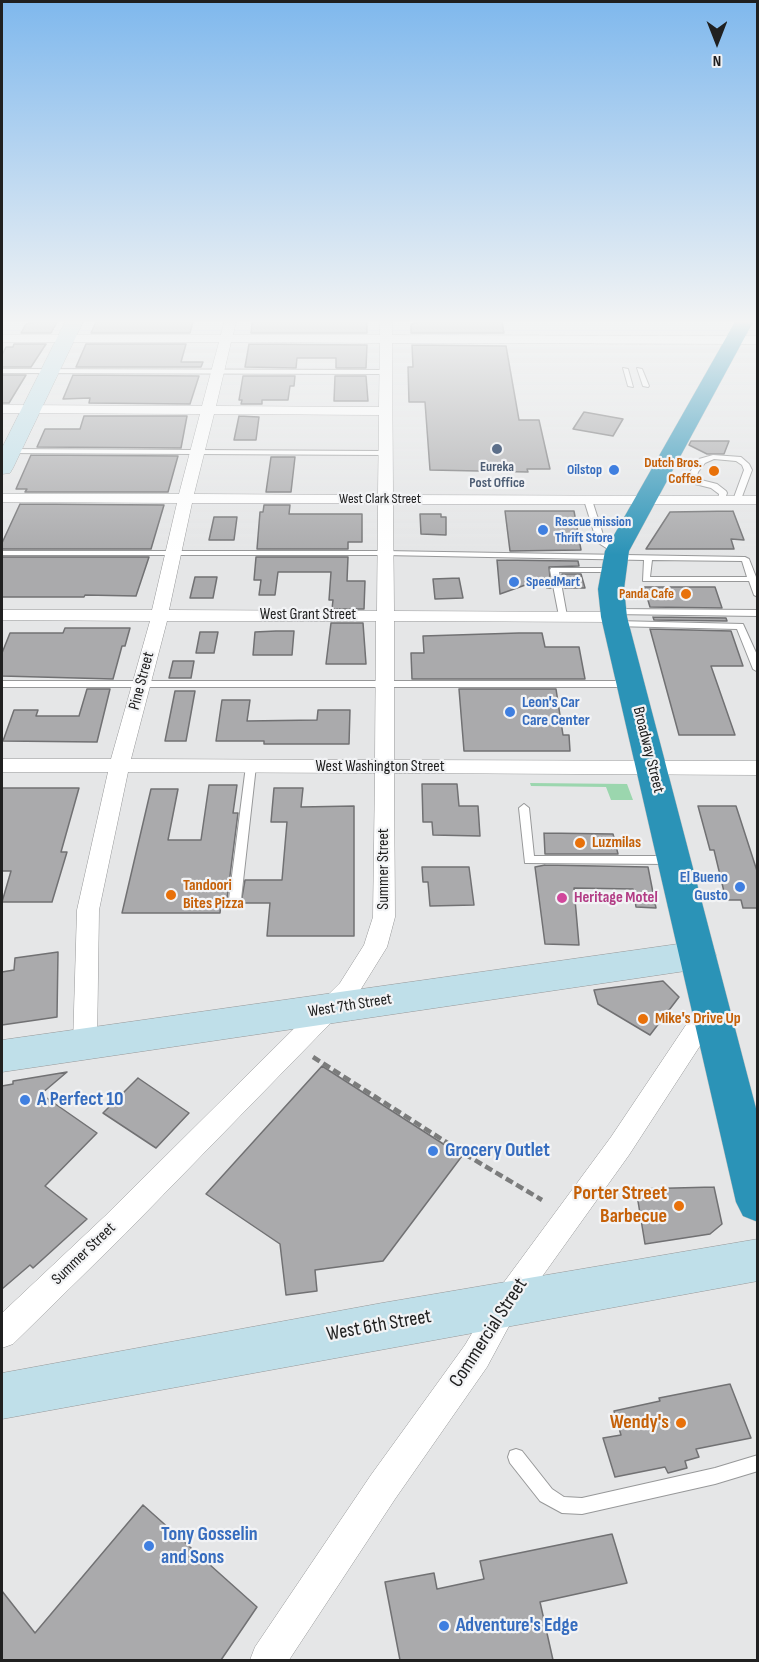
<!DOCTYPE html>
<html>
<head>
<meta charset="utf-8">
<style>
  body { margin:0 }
  #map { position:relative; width:759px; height:1662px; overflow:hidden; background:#e5e6e7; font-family:"Sofia Sans Condensed",sans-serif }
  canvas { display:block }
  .frame { position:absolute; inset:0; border:3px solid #202020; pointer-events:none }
  .north { position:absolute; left:687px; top:12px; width:60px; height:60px; -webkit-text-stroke:4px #f2f3f5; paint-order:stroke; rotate:180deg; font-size:16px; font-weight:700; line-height:24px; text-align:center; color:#202020 }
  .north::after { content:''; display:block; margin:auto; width:21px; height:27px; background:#202020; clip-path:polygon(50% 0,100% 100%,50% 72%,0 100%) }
</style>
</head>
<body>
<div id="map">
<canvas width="759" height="1662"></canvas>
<div class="frame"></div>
<div class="north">N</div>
</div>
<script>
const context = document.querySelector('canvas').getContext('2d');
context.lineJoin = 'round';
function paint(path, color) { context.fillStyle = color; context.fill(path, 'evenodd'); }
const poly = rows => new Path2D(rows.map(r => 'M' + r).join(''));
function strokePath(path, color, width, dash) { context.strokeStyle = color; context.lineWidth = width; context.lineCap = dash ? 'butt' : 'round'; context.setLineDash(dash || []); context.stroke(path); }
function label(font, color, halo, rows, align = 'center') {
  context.font = font + ' "Sofia Sans Condensed",sans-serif'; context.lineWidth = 4.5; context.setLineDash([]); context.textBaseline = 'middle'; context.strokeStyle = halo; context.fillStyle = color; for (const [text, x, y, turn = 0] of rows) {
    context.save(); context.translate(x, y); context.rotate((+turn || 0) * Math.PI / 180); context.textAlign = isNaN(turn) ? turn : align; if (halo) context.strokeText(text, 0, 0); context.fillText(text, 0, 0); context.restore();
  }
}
paint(poly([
  [530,783,627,784,633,800,611,800,606,787,531,786]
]), '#9bd6ae');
const building = poly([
  [36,322,57,322,51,333,21,333,26,324,36,322],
  [96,322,193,322,190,333,91,333,96,322],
  [252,322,367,322,367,333,251,333,252,322],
  [419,322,502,322,504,333,411,333,411,324,419,322],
  [14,344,46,344,31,367,2,367,2,355,6,347,13,347,14,344],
  [86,344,186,344,181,362,203,362,201,367,76,367,86,344],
  [249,344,367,345,366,368,336,368,336,358,297,358,296,368,245,367,249,344],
  [412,345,506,346,519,420,539,420,550,469,527,469,528,472,430,470,425,402,409,402,408,367,413,367,412,345],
  [2,375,26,375,9,403,2,403,2,375],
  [73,375,199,376,190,404,89,403,90,398,63,399,73,375],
  [243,376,295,376,294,386,290,386,288,400,262,400,262,404,241,404,242,400,239,400,243,376],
  [335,376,366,376,368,401,334,401,335,376],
  [584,412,623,419,613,436,573,429,584,412],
  [84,416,187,416,181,448,37,447,45,429,80,429,84,416],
  [239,416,259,417,256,440,234,440,239,416],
  [691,441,729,441,724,454,707,454,689,445,691,441],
  [31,455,178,456,168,492,25,492,27,489,16,489,31,455],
  [271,457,295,457,291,492,266,492,271,457],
  [20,504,164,505,151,549,2,549,2,543,20,504],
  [264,505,290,505,289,514,362,514,362,542,348,542,348,549,257,549,260,512,263,512,264,505],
  [505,511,574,511,581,550,510,551,505,511],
  [733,511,744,540,731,539,734,549,646,549,670,512,733,511],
  [420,514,441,514,441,517,446,517,446,535,421,534,420,514],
  [214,517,237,517,234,540,209,540,214,517],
  [2,557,149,557,136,596,85,595,84,597,2,597,2,557],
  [256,557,348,557,347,581,365,581,364,609,332,609,333,600,329,600,331,572,278,572,275,595,259,595,261,580,254,580,256,557],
  [497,560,578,561,579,566,549,567,551,588,547,588,545,578,500,594,497,560],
  [562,574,581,574,585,588,564,588,562,574],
  [195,577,217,577,213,598,190,598,195,577],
  [459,578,463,598,435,599,433,579,459,578],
  [644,587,715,587,722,608,650,607,644,587],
  [653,617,726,618,727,621,654,620,653,617],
  [331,623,363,623,366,664,326,664,331,623],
  [65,628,130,628,125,646,122,646,113,679,2,676,2,653,10,633,63,633,65,628],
  [650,629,731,631,743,666,711,666,735,735,679,735,650,629],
  [276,631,294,631,292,655,253,655,255,632,276,631],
  [200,632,218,632,214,653,196,653,200,632],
  [519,633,542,633,545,647,579,647,585,679,412,679,411,653,424,653,423,636,519,633],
  [173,661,194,661,191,678,169,678,173,661],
  [87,689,110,689,97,742,3,741,14,710,38,710,36,716,79,716,87,689],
  [459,689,556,689,563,735,569,735,570,751,464,751,459,689],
  [175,691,195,691,186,741,165,741,175,691],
  [222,700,250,700,247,721,317,720,318,710,350,710,349,744,264,744,264,741,216,741,222,700],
  [422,784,457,784,459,806,478,806,480,836,433,835,432,822,423,822,422,784],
  [209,785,237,785,233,813,238,813,227,899,229,903,221,903,220,913,122,913,151,789,178,789,168,840,201,840,209,785],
  [2,788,79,788,61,852,67,852,52,902,2,902,11,871,2,871,2,788],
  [274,788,303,788,301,807,354,806,354,936,267,936,270,903,241,903,245,880,282,880,287,822,271,822,274,788],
  [698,806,736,806,758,874,758,908,743,908,741,900,726,900,714,850,710,850,698,806],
  [544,833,613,834,618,854,545,854,544,833],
  [545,865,648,867,656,908,636,907,633,889,574,888,579,945,545,944,535,867,545,865],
  [422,867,469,867,474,905,430,906,428,882,423,882,422,867],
  [58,952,57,1017,2,1025,2,972,14,970,15,958,58,952],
  [663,981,679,997,650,1035,598,1004,594,990,663,981],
  [322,1066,462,1156,383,1261,315,1270,317,1291,286,1295,280,1244,206,1194,322,1066],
  [67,1072,41,1094,97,1133,45,1186,87,1219,33,1268,30,1265,2,1289,2,1086,13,1084,13,1081,67,1072],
  [138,1078,189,1113,156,1148,103,1113,138,1078],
  [714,1187,722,1224,710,1234,645,1244,636,1189,714,1187],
  [730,1384,751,1438,696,1449,699,1457,685,1461,687,1468,668,1473,665,1467,615,1477,603,1438,621,1435,614,1411,660,1401,659,1398,730,1384],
  [143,1505,257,1607,221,1660,2,1660,2,1591,35,1633,143,1505],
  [612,1534,627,1583,540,1602,553,1660,400,1660,385,1582,434,1573,437,1589,484,1579,480,1561,612,1534]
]);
paint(building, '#aaaaac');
strokePath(building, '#717173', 1.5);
const lane = poly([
  [623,368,628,369,633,387,628,386,623,368],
  [637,368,642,369,649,386,648,387,643,386,637,368],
  [2,369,386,370,389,372,386,374,2,373,2,369],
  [2,449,385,451,389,453,385,455,2,453,2,449],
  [713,455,741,457,749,464,752,470,740,502,733,500,744,470,742,465,736,461,714,459,705,463,698,472,697,477,701,480,717,484,726,491,727,493,724,502,718,502,719,494,711,488,695,484,689,478,690,472,699,459,713,455],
  [585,498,592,500,605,541,620,549,620,553,614,553,597,542,584,500,585,498],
  [2,551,384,551,745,557,749,559,758,582,758,597,754,595,749,581,643,581,644,560,384,555,2,555,2,551],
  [652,560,742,561,747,577,650,577,652,560],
  [551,568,612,568,616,570,612,572,559,572,567,616,563,619,559,616,550,570,551,568],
  [614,609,758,610,758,616,611,614,611,610,614,609],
  [616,621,743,624,758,657,758,672,753,669,737,629,613,626,612,624,616,621],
  [2,681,631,681,636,684,631,687,2,687,2,681],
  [251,763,256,766,241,899,239,902,235,903,231,902,229,899,246,766,251,763],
  [524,804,529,808,534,856,669,856,674,860,669,864,525,863,519,808,524,804],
  [516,1449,522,1451,552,1489,564,1497,582,1498,715,1468,758,1455,758,1471,715,1484,582,1514,562,1513,540,1501,510,1463,508,1457,510,1451,516,1449]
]);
const street = poly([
  [224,322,236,322,233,335,380,335,380,322,392,322,392,335,758,336,758,344,392,343,393,495,758,496,758,504,393,504,394,611,614,612,620,613,623,617,620,621,614,622,394,621,394,760,758,761,758,775,394,773,395,917,387,947,356,997,125,1234,13,1344,2,1348,2,1313,105,1216,340,983,364,945,373,917,375,773,128,772,99,910,97,1044,94,1051,85,1054,76,1051,73,1044,77,910,108,772,2,772,2,759,111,759,150,621,2,620,2,610,152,610,177,503,2,502,2,494,179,494,200,414,2,413,2,405,202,406,219,342,2,342,2,335,221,335,224,322],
  [231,342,380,343,379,407,216,406,231,342],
  [214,414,379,415,378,495,194,494,214,414],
  [192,503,378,503,377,611,169,610,192,503],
  [167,621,376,621,375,760,131,759,167,621],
  [711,998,720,1001,723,1008,720,1015,629,1155,516,1313,487,1367,395,1499,289,1660,250,1660,255,1647,371,1475,465,1345,496,1293,611,1137,702,1001,711,998]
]);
const secondary = poly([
  [65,322,83,322,13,468,10,473,2,474,2,448,65,322],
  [699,941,711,945,716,955,711,965,699,969,2,1072,2,1040,699,941],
  [758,1239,758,1281,2,1419,2,1373,382,1303,758,1239]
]);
const highway = poly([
  [735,322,753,322,629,551,624,589,627,617,758,1116,758,1222,743,1216,736,1202,601,617,598,589,605,551,735,322]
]);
strokePath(lane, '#979899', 2);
strokePath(street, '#979899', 1);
strokePath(secondary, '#979899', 1);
strokePath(highway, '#c1c1c1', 1);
strokePath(poly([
  [313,1057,468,1156,542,1200]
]), '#7b7c7c', 4.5, [8, 4]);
paint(lane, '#fff');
paint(street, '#fff');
paint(secondary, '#bfdfe9');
paint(highway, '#2b93b7');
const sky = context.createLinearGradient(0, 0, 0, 555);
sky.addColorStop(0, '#7fb8ed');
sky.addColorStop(0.58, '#f3f4f4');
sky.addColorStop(1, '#f3f4f400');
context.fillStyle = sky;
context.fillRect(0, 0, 759, 555);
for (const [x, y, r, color] of [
  [497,449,6,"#5c6f8a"],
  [614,470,6,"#3f7fe0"],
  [714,471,6,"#e8710a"],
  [543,530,6,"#3f7fe0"],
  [514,582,6,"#3f7fe0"],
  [686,594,6,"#e8710a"],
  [510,712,6,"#3f7fe0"],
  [580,843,6,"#e8710a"],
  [740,887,6,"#3f7fe0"],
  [171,895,6,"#e8710a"],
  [562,898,6,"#d1479c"],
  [643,1019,6,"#e8710a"],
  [25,1100,6,"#3f7fe0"],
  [433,1151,6,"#3f7fe0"],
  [679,1206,6,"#e8710a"],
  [681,1423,6,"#e8710a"],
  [149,1546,6,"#3f7fe0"],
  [444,1626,6,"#3f7fe0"]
]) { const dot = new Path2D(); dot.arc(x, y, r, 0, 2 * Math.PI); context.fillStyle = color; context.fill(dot); strokePath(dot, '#f2f3f5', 2); }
label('bold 14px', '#c56008', '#f2f3f5', [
  ["Dutch Bros.",702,463],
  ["Coffee",702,479],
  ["Panda Cafe",674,594]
], 'right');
label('bold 14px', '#4e5e75', '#f2f3f5', [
  ["Eureka",497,467],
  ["Post Office",497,483]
]);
label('bold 14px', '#366cbe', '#f2f3f5', [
  ["Oilstop",602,470,"right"],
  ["Rescue mission",555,522],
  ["Thrift Store",555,538],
  ["SpeedMart",526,582]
], 'left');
label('14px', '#202020', '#f2f3f5', [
  ["West Clark Street",380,499]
]);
label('16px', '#202020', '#f2f3f5', [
  ["West Grant Street",308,615],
  ["Pine Street",142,681,-75],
  ["Broadway Street",648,750,76],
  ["West Washington Street",380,767],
  ["Summer Street",384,869,-90],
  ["West 7th Street",350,1006,-9],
  ["Summer Street",84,1254,-44]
]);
label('bold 16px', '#366cbe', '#f2f3f5', [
  ["Leon's Car",522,703],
  ["Care Center",522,721],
  ["El Bueno",728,878,"right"],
  ["Gusto",728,896,"right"]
], 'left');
label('bold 16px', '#c56008', '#f2f3f5', [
  ["Luzmilas",592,843],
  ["Tandoori",183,886],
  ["Bites Pizza",183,904],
  ["Mike's Drive Up",655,1019]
], 'left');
label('bold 16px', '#b23c85', '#f2f3f5', [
  ["Heritage Motel",574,898]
], 'left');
label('bold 20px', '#366cbe', '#f2f3f5', [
  ["A Perfect 10",37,1100],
  ["Grocery Outlet",445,1151],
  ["Tony Gosselin",161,1535],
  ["and Sons",161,1558],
  ["Adventure's Edge",456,1626]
], 'left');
label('bold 20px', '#c56008', '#f2f3f5', [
  ["Porter Street",667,1194],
  ["Barbecue",667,1217],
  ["Wendy's",669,1423]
], 'right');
label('20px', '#202020', '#f2f3f5', [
  ["West 6th Street",379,1326,-10],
  ["Commercial Street",489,1333,-57]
]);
</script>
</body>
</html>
